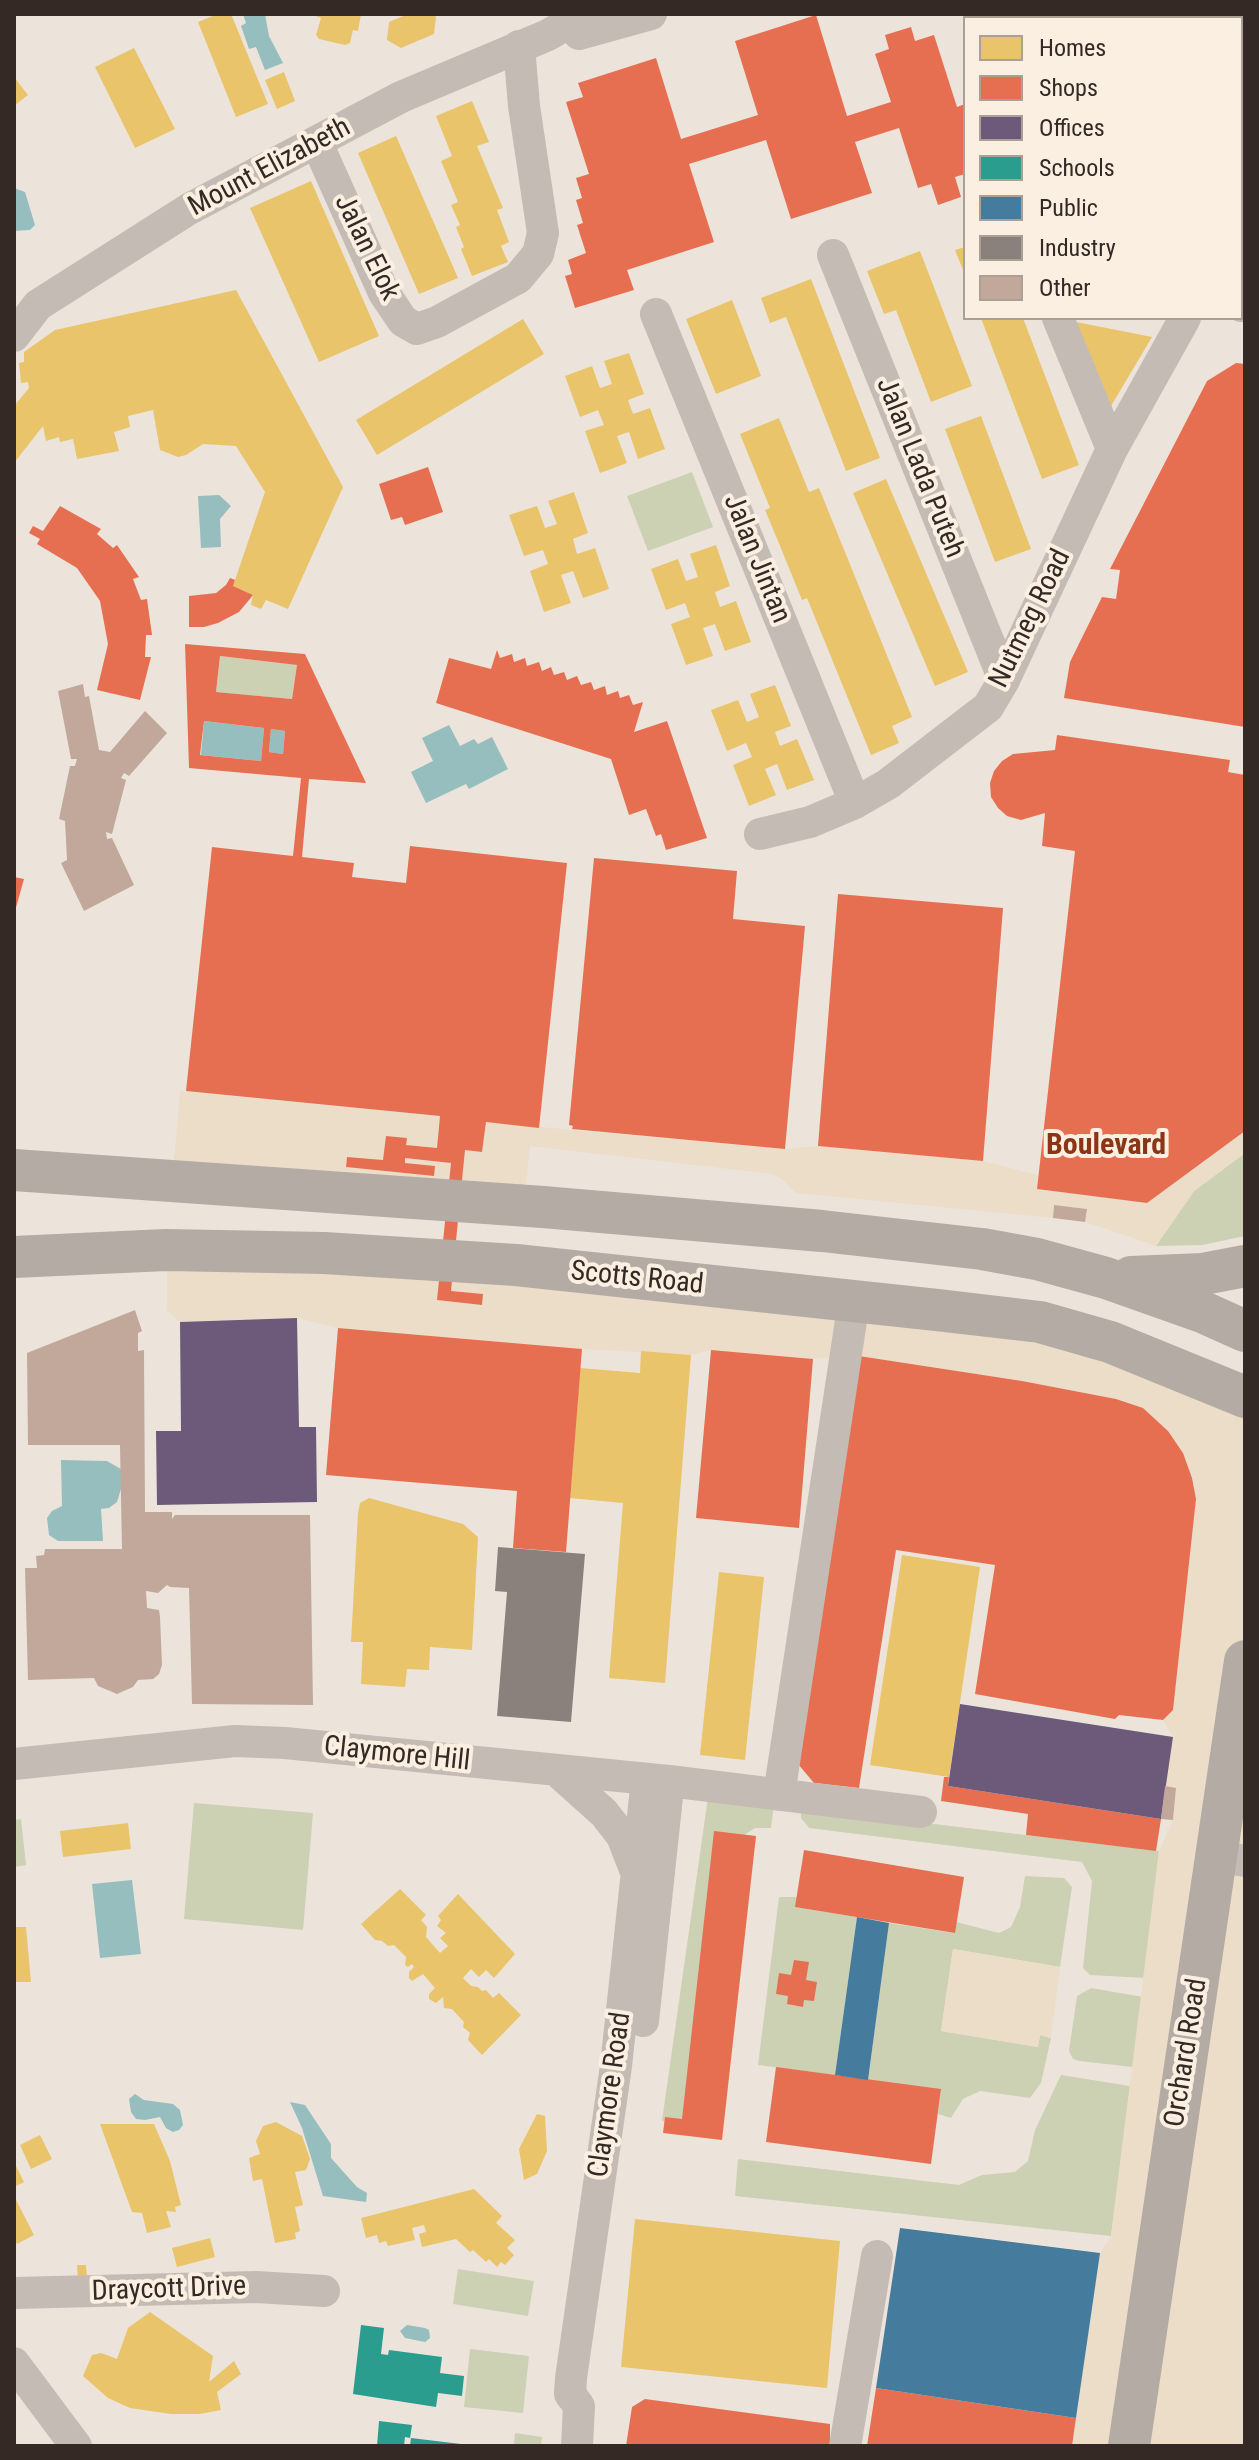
<!DOCTYPE html>
<html>
<head>
<meta charset="utf-8">
<style>
  body { margin:0 }
  #map { position:relative; width:1259px; height:2460px; overflow:hidden; background:#ece4db; font-family:"Roboto Condensed",sans-serif }
  canvas { display:block }
  .frame { position:absolute; inset:0; border:16px solid #342924; pointer-events:none }
  .legend { position:absolute; left:963px; top:16px; width:280px; height:304px; box-sizing:border-box; background:#faefe0; border:2px solid #aba095; margin:0; padding:10px 14px; list-style:none; font-size:24px; color:#342924 }
  .legend li { display:flex; align-items:center; gap:16px; height:40px }
  .legend b { width:40px; border:2px solid #aba095 }
</style>
</head>
<body>
<div id="map">
<canvas width="1259" height="2460"></canvas>
<div class="frame"></div>
<ul class="legend">
<li><b style="height:22px;background:#e9c46a"></b>Homes</li>
<li><b style="height:22px;background:#e76f51"></b>Shops</li>
<li><b style="height:22px;background:#6d597a"></b>Offices</li>
<li><b style="height:22px;background:#2a9d8f"></b>Schools</li>
<li><b style="height:22px;background:#457b9d"></b>Public</li>
<li><b style="height:22px;background:#8a817c"></b>Industry</li>
<li><b style="height:22px;background:#c1a89b"></b>Other</li>
</ul>
</div>
<script>
const context = document.querySelector('canvas').getContext('2d');
context.lineJoin = 'round';
function paint(path, color) { context.fillStyle = color; context.fill(path, 'evenodd'); }
const poly = rows => new Path2D(rows.map(r => 'M' + r).join(''));
function strokePath(path, color, width, dash) { context.strokeStyle = color; context.lineWidth = width; context.lineCap = dash ? 'butt' : 'round'; context.setLineDash(dash || []); context.stroke(path); }
function label(font, color, halo, rows, align = 'center') {
  context.font = font + ' "Roboto Condensed",sans-serif'; context.lineWidth = 8; context.setLineDash([]); context.textBaseline = 'middle'; context.strokeStyle = halo; context.fillStyle = color; for (const [text, x, y, turn = 0] of rows) {
    context.save(); context.translate(x, y); context.rotate((+turn || 0) * Math.PI / 180); context.textAlign = isNaN(turn) ? turn : align; if (halo) context.strokeText(text, 0, 0); context.fillText(text, 0, 0); context.restore();
  }
}
paint(poly([
  [692,472,713,527,648,551,627,496],
  [220,656,297,665,292,699,216,692],
  [1245,1153,1245,1236,1202,1245,1156,1246,1194,1191],
  [708,1797,774,1805,771,1828,755,1828,728,1845,686,2125,662,2121],
  [194,1803,313,1813,303,1930,184,1919],
  [801,1808,1159,1851,1145,1978,1090,1975,1083,1968,1092,1881,1082,1862,809,1828,801,1818],
  [21,1819,26,1865,14,1867,14,1820],
  [1025,1876,1064,1878,1072,1887,1060,1967,953,1949,941,2031,1038,2047,1040,2035,1051,2038,1041,2083,1030,2098,980,2091,963,2099,951,2118,938,2114,941,2090,868,2080,889,1923,954,1933,956,1922,999,1933,1011,1927,1020,1907],
  [779,1897,797,1897,796,1907,857,1917,835,2075,758,2065],
  [1091,1988,1143,1997,1133,2067,1079,2061,1073,2059,1069,2051,1077,1996],
  [1061,2075,1130,2086,1111,2236,735,2196,738,2159,959,2185,982,2175,1015,2172,1028,2161,1035,2130],
  [458,2269,534,2281,528,2316,453,2304],
  [470,2349,529,2356,523,2413,464,2407],
  [515,2433,542,2437,541,2446,514,2446]
]), '#ccd1b3');
paint(poly([
  [180,1091,440,1116,437,1148,406,1145,406,1138,386,1136,383,1160,348,1157,346,1167,434,1176,434,1166,405,1163,405,1158,451,1163,449,1186,173,1171],
  [486,1122,785,1149,818,1146,983,1161,1038,1175,1037,1189,1147,1203,1245,1131,1245,1153,1194,1191,1156,1246,1085,1222,1086,1209,1054,1205,1053,1218,796,1193,783,1180,772,1174,530,1146,525,1194,461,1186,465,1150,482,1152],
  [167,1259,440,1275,438,1300,482,1305,483,1294,451,1291,452,1276,937,1310,1245,1397,1245,2446,1072,2446,1100,2253,1111,2236,1159,1851,1173,1820,1176,1788,1165,1786,1173,1737,1163,1720,1173,1710,1196,1499,1192,1478,1183,1453,1168,1431,1143,1408,1116,1399,1022,1381,859,1356,813,1359,711,1350,691,1355,582,1349,338,1328,297,1318,180,1322,167,1310],
  [953,1949,1060,1967,1051,2038,1040,2035,1038,2047,941,2031]
]), '#ecddc8');
paint(poly([
  [243,14,265,14,269,36,283,63,265,70,256,47,249,49,241,26,246,23],
  [14,188,25,192,35,225,30,230,14,231],
  [219,495,231,506,220,519,221,547,201,548,198,496],
  [204,721,264,728,261,761,201,755],
  [449,725,460,746,474,739,478,744,492,737,508,769,469,789,466,784,426,803,411,772,433,761,422,738],
  [271,729,285,731,283,754,269,752],
  [61,1460,107,1461,121,1469,121,1489,117,1502,109,1508,101,1509,103,1541,58,1541,49,1535,47,1518,52,1511,62,1506],
  [132,1880,141,1954,100,1958,92,1884],
  [135,2094,144,2100,173,2104,180,2110,183,2125,179,2130,173,2132,166,2128,160,2117,145,2120,136,2119,131,2112,129,2099],
  [290,2102,305,2105,331,2144,331,2158,357,2187,367,2193,366,2202,323,2196,302,2128],
  [407,2325,425,2328,429,2330,430,2338,425,2342,405,2338,400,2331]
]), '#96bebe');
paint(poly([
  [218,14,231,14,268,104,236,117,198,22],
  [311,14,361,14,358,31,353,30,350,43,345,45,319,39,316,35,321,18],
  [408,14,433,14,436,17,434,34,401,48,387,40,389,22],
  [134,48,175,129,135,148,95,67],
  [284,72,295,101,277,109,265,80],
  [14,77,28,95,14,106],
  [472,101,489,142,477,146,503,208,497,210,509,242,501,246,508,262,472,276,461,249,464,247,456,227,460,225,451,205,458,202,441,161,452,156,436,116],
  [396,136,458,278,419,294,358,153],
  [311,181,379,336,319,362,250,208],
  [965,247,965,275,955,250],
  [920,251,972,386,931,402,896,310,884,314,867,271],
  [811,279,880,458,846,471,786,317,770,323,761,298],
  [236,290,343,487,288,609,266,600,261,609,251,605,253,595,233,586,265,492,236,446,203,444,186,455,178,457,160,450,153,410,128,416,130,427,114,432,119,451,77,459,73,439,60,442,59,437,46,441,43,426,14,463,14,406,29,388,28,382,21,383,19,363,24,362,24,352,55,330],
  [732,300,761,376,716,394,686,319],
  [981,318,1023,318,1079,465,1042,479],
  [523,319,544,354,377,455,356,420],
  [1076,322,1152,337,1111,406],
  [629,353,644,394,628,400,633,414,650,408,665,449,638,459,629,432,617,436,627,463,600,473,585,431,604,425,598,410,580,417,565,376,592,366,600,388,612,384,604,361],
  [981,416,1031,549,995,562,945,429],
  [779,418,809,492,819,488,912,717,892,726,899,743,871,755,807,598,802,600,778,541,765,510,770,508,740,434],
  [886,479,968,672,935,686,853,493],
  [574,492,588,533,573,539,577,554,595,548,609,589,583,598,573,571,561,575,571,603,544,612,530,571,548,564,543,550,524,556,509,515,537,506,545,528,557,524,548,501],
  [716,545,730,586,715,592,720,607,736,601,751,642,725,651,715,624,703,628,713,656,686,665,671,624,690,617,685,603,666,610,651,569,678,559,686,581,698,577,690,554],
  [775,685,791,726,775,732,780,746,797,739,814,780,787,790,777,764,765,769,776,795,749,806,733,765,752,757,746,743,727,751,711,710,738,700,747,722,759,717,750,694],
  [285,856,310,859,338,898,329,1018,291,1052,264,1051,235,1010,247,891],
  [641,1351,691,1355,665,1683,609,1678,623,1503,570,1498,580,1368,640,1373],
  [369,1498,463,1524,478,1537,472,1650,430,1647,429,1670,407,1669,405,1687,361,1684,363,1642,351,1642,358,1513,360,1503],
  [902,1555,980,1567,949,1777,870,1765],
  [719,1572,764,1577,745,1760,700,1755],
  [128,1823,131,1849,63,1857,60,1831],
  [400,1889,426,1915,421,1920,427,1927,426,1937,440,1953,448,1946,440,1938,446,1933,437,1926,441,1920,438,1916,458,1894,515,1954,494,1978,486,1970,479,1977,471,1969,463,1978,471,1986,478,1987,482,1991,486,1990,493,1998,499,1993,521,2015,482,2055,468,2040,470,2033,463,2027,464,2022,452,2009,444,2008,443,1997,436,2003,429,1999,429,1994,435,1988,423,1974,412,1981,409,1978,409,1972,414,1967,412,1964,408,1967,405,1965,406,1957,394,1945,388,1946,382,1941,375,1940,361,1924],
  [14,1927,26,1927,31,1982,14,1982],
  [537,2114,545,2116,547,2151,537,2174,524,2180,519,2149],
  [276,2122,302,2136,310,2159,306,2170,295,2172,303,2205,295,2207,300,2231,295,2233,296,2239,275,2243,262,2179,253,2181,249,2158,260,2154,256,2141,263,2126],
  [100,2124,154,2124,170,2161,181,2205,175,2207,176,2212,166,2211,171,2227,147,2233,142,2213,132,2212],
  [40,2135,52,2159,31,2169,20,2145],
  [14,2162,24,2182,14,2187],
  [474,2189,502,2216,496,2223,515,2240,507,2248,514,2255,505,2265,501,2262,497,2267,489,2259,486,2262,473,2250,470,2252,456,2239,422,2247,419,2234,426,2232,424,2225,412,2228,415,2240,388,2246,386,2241,379,2243,377,2235,366,2238,361,2218],
  [14,2196,34,2235,17,2244,14,2238],
  [635,2219,840,2241,827,2388,621,2367],
  [210,2238,215,2257,177,2267,172,2248],
  [77,2265,86,2265,87,2279,78,2280],
  [150,2312,213,2356,209,2382,234,2361,241,2374,217,2392,221,2410,200,2414,171,2414,130,2408,108,2398,83,2376,92,2355,101,2353,117,2359,128,2328]
]), '#e9c46a');
paint(poly([
  [1197,14,1245,14,1245,118,1241,118,1241,18,1200,18],
  [816,15,847,116,891,102,875,54,889,49,885,35,911,27,915,41,934,35,957,107,965,104,965,174,955,177,961,197,938,205,931,184,918,188,899,128,855,142,872,193,791,219,766,140,689,164,714,242,627,270,634,290,575,308,565,276,572,274,568,260,586,253,577,225,583,223,576,200,582,198,576,178,589,174,566,102,583,97,578,83,656,58,681,139,758,115,735,41],
  [1236,363,1245,364,1245,727,1064,698,1070,662,1102,597,1116,599,1120,570,1110,569,1207,381],
  [428,467,443,512,405,525,402,517,391,520,379,484],
  [60,506,101,529,97,534,113,548,117,545,139,577,133,579,141,600,147,599,152,635,146,635,145,657,151,657,140,700,97,690,108,644,100,601,77,568,37,544,40,539,29,533,33,526,43,531],
  [230,578,235,580,233,586,253,595,249,600,239,612,218,623,204,627,189,627,189,596,216,593,226,585],
  [185,644,305,654,366,783,309,779,302,857,354,863,352,877,406,883,410,846,567,863,539,1128,486,1122,482,1152,465,1150,451,1291,483,1294,482,1305,437,1300,451,1163,405,1158,405,1163,435,1166,434,1176,346,1167,347,1157,383,1160,386,1136,407,1138,406,1145,437,1148,440,1116,186,1091,212,847,293,856,301,778,189,768],
  [220,656,297,665,292,699,216,692],
  [204,721,264,728,261,761,200,755],
  [271,729,285,731,283,754,269,752],
  [497,650,500,658,512,654,514,662,525,658,527,666,539,662,542,671,551,667,554,675,564,672,567,680,577,676,581,685,591,682,594,690,605,686,607,695,618,691,620,698,629,695,633,705,643,702,634,732,667,721,707,838,666,850,661,834,656,836,646,809,629,815,611,759,436,703,449,658,491,669],
  [1057,735,1230,760,1228,772,1245,775,1245,1131,1147,1203,1037,1189,1075,851,1042,846,1045,813,1021,820,1007,816,998,808,991,797,990,783,994,771,1002,761,1013,754,1055,750],
  [594,858,737,871,733,919,805,926,785,1149,572,1129,573,1126,569,1125],
  [14,877,24,879,15,911,14,911],
  [838,894,1003,908,983,1161,818,1146],
  [338,1328,582,1349,566,1552,513,1548,517,1491,326,1475],
  [711,1350,813,1359,799,1528,696,1518],
  [859,1356,1022,1381,1116,1399,1143,1408,1168,1431,1183,1453,1192,1478,1196,1499,1173,1710,1163,1720,1119,1715,1115,1719,975,1694,995,1565,896,1550,859,1788,814,1783,798,1764],
  [944,1777,949,1777,948,1786,1161,1819,1156,1851,1026,1835,1028,1814,941,1801],
  [714,1831,756,1836,722,2140,663,2133,665,2117,682,2119],
  [804,1850,964,1877,955,1933,795,1907],
  [794,1960,809,1962,806,1980,817,1982,814,2001,804,2000,803,2007,787,2004,788,1996,776,1994,779,1973,791,1975],
  [776,2067,941,2089,931,2164,766,2142],
  [906,2244,1090,2268,1078,2366,894,2341],
  [876,2388,1076,2418,1072,2446,867,2446],
  [645,2399,830,2424,830,2446,626,2446,632,2407]
]), '#e76f51');
paint(poly([
  [297,1318,299,1427,316,1427,317,1502,157,1505,156,1431,181,1431,180,1322],
  [960,1704,1173,1737,1161,1819,948,1786]
]), '#6d597a');
paint(poly([
  [361,2325,384,2328,381,2354,388,2355,389,2350,442,2357,440,2373,464,2376,462,2396,438,2393,436,2407,353,2394],
  [379,2421,412,2425,410,2438,405,2437,404,2446,377,2446],
  [411,2438,461,2444,461,2446,410,2446]
]), '#2a9d8f');
paint(poly([
  [857,1917,889,1923,868,2080,835,2075],
  [900,2228,1100,2253,1076,2418,876,2388]
]), '#457b9d');
paint(poly([
  [498,1547,585,1554,571,1722,497,1716,507,1592,495,1591]
]), '#8a817c');
paint(poly([
  [83,684,85,697,89,696,99,750,110,752,145,711,167,733,129,776,124,773,121,778,126,780,112,834,106,832,107,839,112,838,134,885,84,911,61,863,67,860,65,821,59,819,70,766,75,766,77,759,71,759,58,691],
  [1054,1205,1087,1209,1085,1222,1053,1218],
  [135,1310,142,1331,138,1333,138,1351,144,1350,145,1512,172,1512,172,1519,175,1515,310,1515,313,1705,192,1704,189,1588,170,1587,167,1585,158,1593,146,1591,147,1608,159,1610,160,1617,162,1665,159,1674,153,1679,138,1680,133,1687,117,1694,98,1686,94,1678,28,1680,25,1568,37,1568,36,1556,44,1555,45,1549,122,1549,120,1445,28,1445,27,1353],
  [1165,1786,1176,1788,1173,1820,1161,1819]
]), '#c1a89b');
strokePath(poly([
  [1180,14,1184,18],
  [579,34,651,14],
  [317,143,384,293,403,321,417,329,437,322,518,278,538,254,543,233,524,106,519,46],
  [833,255,1004,680],
  [1241,306,1245,306],
  [656,314,855,803],
  [1058,318,1112,449],
  [14,336,38,305,189,209,401,97,548,35,570,22,599,14],
  [760,834,810,822,855,803,888,784,988,707,1004,680,1112,449,1185,318],
  [14,1764,235,1741,285,1743,669,1781,921,1812],
  [556,1770,604,1813,622,1836,636,1872],
  [779,1795,854,1301],
  [1218,1856,1245,1861],
  [643,2021,667,1797],
  [14,2293,256,2287,324,2291],
  [14,2363,76,2446],
  [577,2446,579,2406,570,2394,571,2378,616,2066,647,1779],
  [845,2446,877,2256]
]), '#c4bcb4', 32);
strokePath(poly([
  [14,1170,543,1207,822,1231,982,1249,1037,1259,1106,1278,1205,1313,1245,1331],
  [14,1257,166,1250,324,1253,516,1265,937,1310,1040,1322,1110,1342,1245,1397],
  [1131,1277,1203,1274,1245,1266],
  [1129,2446,1245,1661]
]), '#b3aba4', 42);
label('28px', '#342924', '#faefe0', [
  ["Mount Elizabeth",270,168,-28],
  ["Jalan Elok",366,248,64],
  ["Jalan Lada Puteh",919,468,68],
  ["Jalan Jintan",756,559,68],
  ["Nutmeg Road",1031,619,-64],
  ["Scotts Road",637,1279,6],
  ["Claymore Hill",397,1755,6],
  ["Orchard Road",1187,2053,-81],
  ["Claymore Road",611,2095,-82],
  ["Draycott Drive",169,2290,-2]
]);
label('bold 30px', '#893516', '#faefe0', [
  ["Boulevard",1106,1146]
]);
</script>
</body>
</html>
